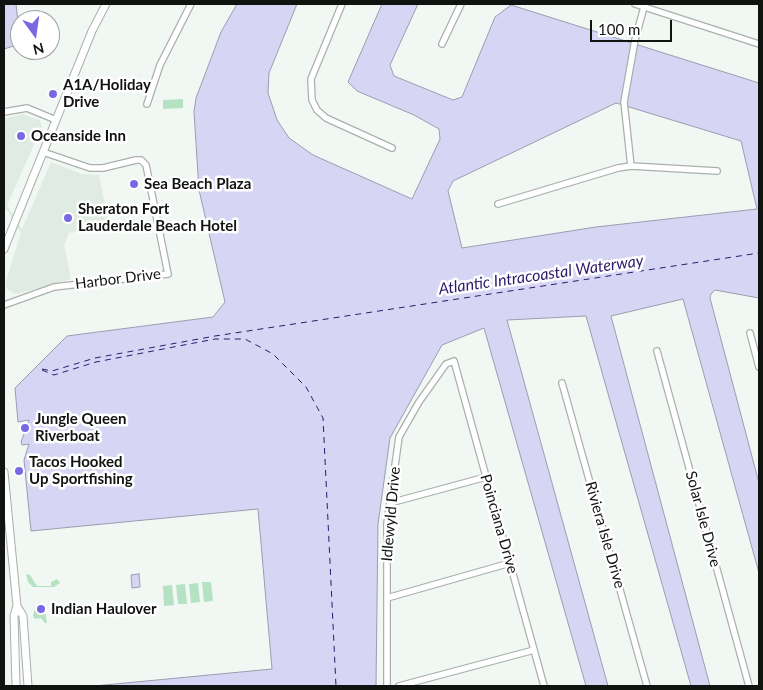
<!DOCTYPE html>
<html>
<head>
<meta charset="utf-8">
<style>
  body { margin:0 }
  #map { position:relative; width:763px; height:690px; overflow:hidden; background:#f1f7f3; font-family:Lato,sans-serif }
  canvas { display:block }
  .frame { position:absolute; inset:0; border:5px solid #111311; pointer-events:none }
  .north { position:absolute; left:10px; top:10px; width:50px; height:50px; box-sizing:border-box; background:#fff; border:1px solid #a0a1a0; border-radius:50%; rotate:166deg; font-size:14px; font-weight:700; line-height:20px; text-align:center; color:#111311 }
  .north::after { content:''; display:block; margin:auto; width:18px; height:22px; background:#7a68e3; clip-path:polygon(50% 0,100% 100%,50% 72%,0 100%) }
  .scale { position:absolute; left:590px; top:20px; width:82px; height:22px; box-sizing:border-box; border:2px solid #111311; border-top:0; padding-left:6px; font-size:15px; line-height:18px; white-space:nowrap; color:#111311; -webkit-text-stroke:4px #fff; paint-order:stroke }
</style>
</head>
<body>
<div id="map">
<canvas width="763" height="690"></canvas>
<div class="frame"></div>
<div class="north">N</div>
<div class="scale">100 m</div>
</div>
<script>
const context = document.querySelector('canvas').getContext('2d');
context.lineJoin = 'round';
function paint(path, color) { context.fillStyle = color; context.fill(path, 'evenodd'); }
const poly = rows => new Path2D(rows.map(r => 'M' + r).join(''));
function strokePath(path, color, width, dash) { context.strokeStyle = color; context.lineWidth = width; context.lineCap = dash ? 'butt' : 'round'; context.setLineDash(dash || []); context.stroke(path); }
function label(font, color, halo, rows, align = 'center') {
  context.font = font + ' Lato,sans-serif'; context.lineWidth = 5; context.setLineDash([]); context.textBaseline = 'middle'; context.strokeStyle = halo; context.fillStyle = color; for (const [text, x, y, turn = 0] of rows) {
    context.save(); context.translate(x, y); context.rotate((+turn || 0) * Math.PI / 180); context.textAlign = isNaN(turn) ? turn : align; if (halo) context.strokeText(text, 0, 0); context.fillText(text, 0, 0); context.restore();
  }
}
paint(poly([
  [22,114,40,120,42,127,7,205,22,229,51,162,82,174,99,175,109,224,69,233,64,245,71,279,17,294,11,292,6,288,6,281,21,233,6,209,4,212,4,119]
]), '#e0ece3');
paint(poly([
  [183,99,183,108,163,109,163,100],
  [25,569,26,574,30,575,37,586,51,586,51,582,57,579,60,583,54,587,33,587,28,582],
  [202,582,211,582,213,601,204,602],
  [198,583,200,602,191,603,189,584],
  [185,584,187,604,178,604,176,585],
  [172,585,174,605,164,606,163,586],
  [44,606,47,623,45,623,41,618,35,619,33,616,35,609]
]), '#b4e2c3');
const water = poly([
  [4,4,16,4,20,40,20,44,4,49,4,4],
  [237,4,297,4,269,73,268,93,277,120,289,138,313,155,412,199,440,139,439,129,414,115,357,91,348,82,382,4,418,4,390,65,394,76,453,100,462,97,495,17,511,5,759,83,759,298,715,290,711,294,710,298,759,483,759,573,683,299,611,316,710,686,691,686,586,316,507,320,608,686,586,686,484,328,442,345,390,438,378,524,376,686,94,686,272,669,258,509,31,531,24,460,29,444,22,445,21,442,29,420,18,422,15,388,67,336,213,317,225,302,199,190,194,112,196,98,221,32,237,4],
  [616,103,741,141,757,209,596,227,462,248,448,191,453,181,616,103],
  [139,574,140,587,132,588,131,575,139,574]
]);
paint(water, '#d6d6f4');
strokePath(water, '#9b9cb0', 1);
strokePath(poly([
  [42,369,52,371,95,358,215,336,759,253],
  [42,370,54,375,96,362,215,339,245,339,273,354,306,387,323,418,336,686]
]), '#2d1a6b', 1, [6, 5]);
const minor = poly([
  [342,4,311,79,312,100,317,110,326,118,392,148],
  [635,4,759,44],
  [442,44,461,4],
  [147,104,160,65,191,4],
  [4,112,27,108,56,120],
  [631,166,624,102,635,40,644,7],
  [498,204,618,168,631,166,717,171],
  [4,305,54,287,168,274,146,165,141,160,136,160,103,168,90,168,43,152],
  [750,333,759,367],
  [657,351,749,686],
  [562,383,647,686],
  [390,503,486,477],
  [387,598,510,563],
  [387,686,387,523,399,437,419,402,446,364,454,361,544,686],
  [399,686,534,650]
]);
const major = poly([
  [4,249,92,31,106,4],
  [4,472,17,606,23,616,28,686],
  [16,686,14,616,17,606]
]);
strokePath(minor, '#aab0ac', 8);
strokePath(major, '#aab0ac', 9);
strokePath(minor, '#fff', 5.5);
strokePath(major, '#fff', 7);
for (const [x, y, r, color] of [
  [53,94,5,"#7a68e3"],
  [21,136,5,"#7a68e3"],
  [134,184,5,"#7a68e3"],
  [68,218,5,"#7a68e3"],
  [25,428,5,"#7a68e3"],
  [19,471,5,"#7a68e3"],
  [41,609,5,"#7a68e3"]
]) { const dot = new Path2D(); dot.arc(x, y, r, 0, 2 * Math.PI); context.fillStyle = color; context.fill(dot); strokePath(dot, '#fff', 2); }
label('bold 15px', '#111311', '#fff', [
  ["A1A/Holiday",63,85],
  ["Drive",63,102],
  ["Oceanside Inn",31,136],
  ["Sea Beach Plaza",144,184],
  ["Sheraton Fort",78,209],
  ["Lauderdale Beach Hotel",78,226],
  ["Jungle Queen",35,419],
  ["Riverboat",35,436],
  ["Tacos Hooked",29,462],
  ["Up Sportfishing",29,479],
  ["Indian Haulover",51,609]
], 'left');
label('15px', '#111311', '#fff', [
  ["Harbor Drive",118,279,-7],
  ["Idlewyld Drive",391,514,-85],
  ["Solar Isle Drive",703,519,75],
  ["Poinciana Drive",499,524,74],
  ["Riviera Isle Drive",605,535,74]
]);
label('italic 16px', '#2d1a6b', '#fff', [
  ["Atlantic Intracoastal Waterway",541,275,-8]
]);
</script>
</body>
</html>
